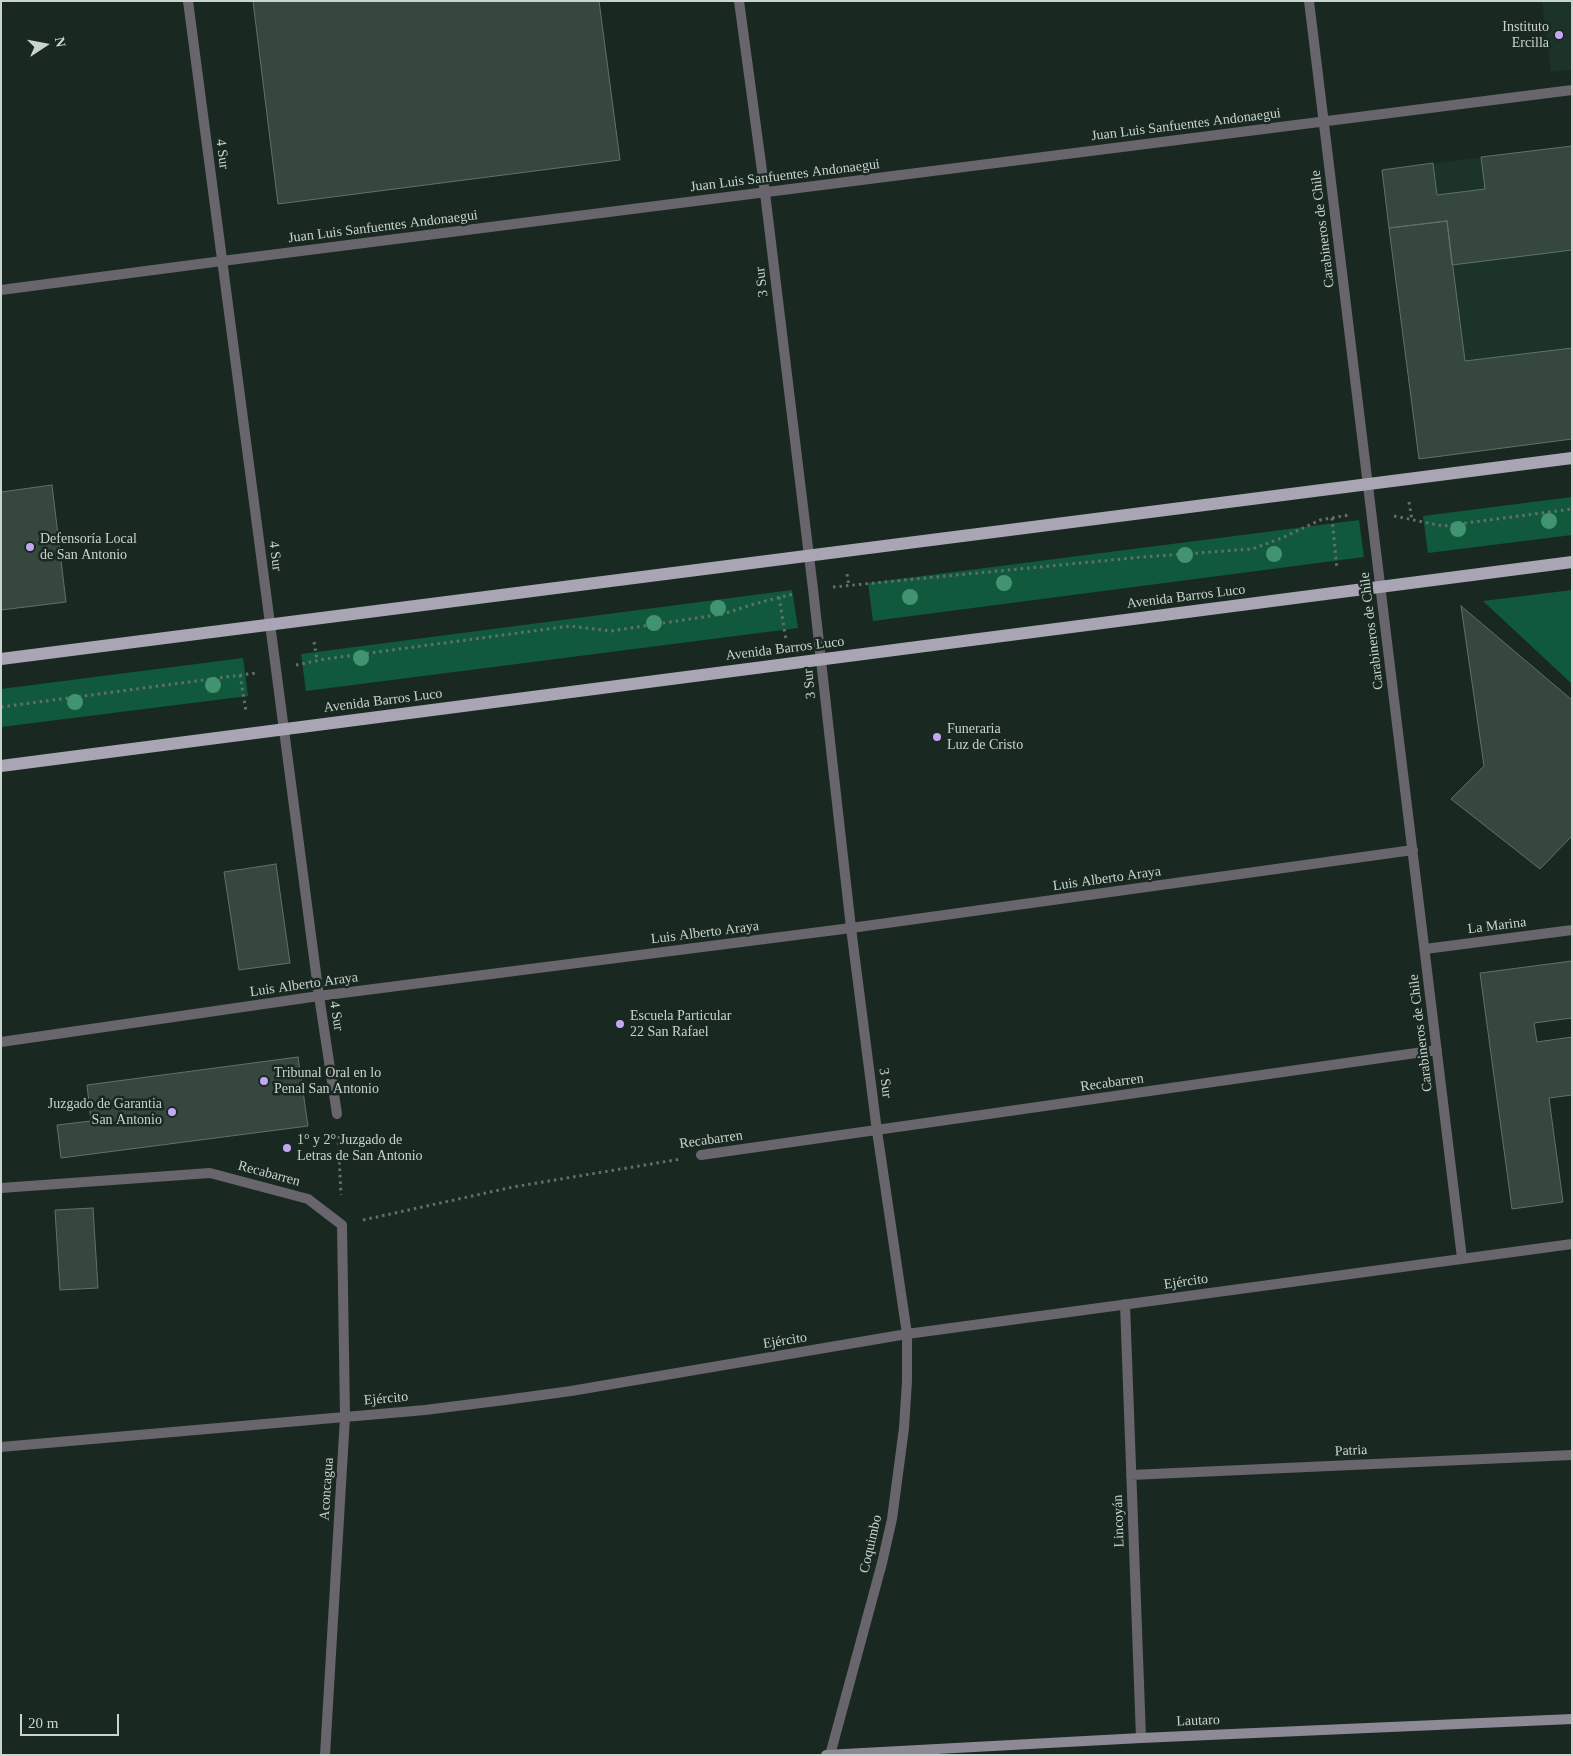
<!DOCTYPE html>
<html>
<head>
<meta charset="utf-8">
<style>
  body { margin:0 }
  #map { position:relative; width:1573px; height:1756px; overflow:hidden; background:#192921; font-family:Georgia,serif }
  canvas { display:block }
  .frame { position:absolute; inset:0; border:2px solid #cad4ce; pointer-events:none }
  .north { position:absolute; left:20px; top:20px; width:50px; height:50px; -webkit-text-stroke:4px #192921; paint-order:stroke; rotate:79deg; font-size:14px; font-weight:700; line-height:20px; text-align:center; color:#cad4ce }
  .north::after { content:''; display:block; margin:auto; width:18px; height:22px; background:#cad4ce; clip-path:polygon(50% 0,100% 100%,50% 72%,0 100%) }
  .scale { position:absolute; left:20px; top:1714px; width:99px; height:22px; box-sizing:border-box; border:2px solid #cad4ce; border-top:0; padding-left:6px; font-size:15px; line-height:18px; white-space:nowrap; color:#cad4ce; -webkit-text-stroke:4px #192921; paint-order:stroke }
</style>
</head>
<body>
<div id="map">
<canvas width="1573" height="1756"></canvas>
<div class="frame"></div>
<div class="north">N</div>
<div class="scale">20 m</div>
</div>
<script>
const context = document.querySelector('canvas').getContext('2d');
context.lineJoin = 'round';
function paint(path, color) { context.fillStyle = color; context.fill(path, 'evenodd'); }
const poly = rows => new Path2D(rows.map(r => 'M' + r).join(''));
function strokePath(path, color, width, dash) { context.strokeStyle = color; context.lineWidth = width; context.lineCap = dash ? 'butt' : 'round'; context.setLineDash(dash || []); context.stroke(path); }
function label(font, color, halo, rows, align = 'center') {
  context.font = font + ' Georgia,serif'; context.lineWidth = 5; context.setLineDash([]); context.textBaseline = 'middle'; context.strokeStyle = halo; context.fillStyle = color; for (const [text, x, y, turn = 0] of rows) {
    context.save(); context.translate(x, y); context.rotate((+turn || 0) * Math.PI / 180); context.textAlign = isNaN(turn) ? turn : align; if (halo) context.strokeText(text, 0, 0); context.fillText(text, 0, 0); context.restore();
  }
}
paint(poly([
  [1542,1,1572,1,1572,70,1551,72],
  [1572,146,1572,439,1419,459,1382,170]
]), '#1c3328');
paint(poly([
  [1572,497,1572,535,1428,553,1423,516],
  [1359,520,1364,557,873,621,868,583],
  [792,590,798,628,306,691,301,654],
  [1572,590,1572,684,1483,601],
  [243,658,248,696,1,727,1,689]
]), '#10593d');
const building = poly([
  [253,1,599,1,620,160,278,204,253,1],
  [1572,146,1572,250,1452,265,1447,221,1389,228,1382,170,1433,163,1437,195,1485,189,1481,157,1572,146],
  [1447,221,1465,361,1572,348,1572,439,1419,459,1389,228,1447,221],
  [52,485,66,602,1,610,1,492,52,485],
  [1461,606,1572,700,1572,836,1540,869,1451,799,1484,766,1461,606],
  [276,864,290,963,239,970,224,872,276,864],
  [1572,961,1572,1018,1534,1023,1537,1042,1572,1037,1572,1095,1549,1098,1563,1202,1512,1209,1480,973,1572,961],
  [298,1057,308,1126,61,1158,57,1125,91,1121,87,1085,298,1057],
  [93,1208,98,1288,60,1290,55,1210,93,1208]
]);
paint(building, '#36473e');
strokePath(building, '#607268', 1);
strokePath(poly([
  [1409,502,1412,520],
  [1394,516,1443,526,1572,509],
  [1332,518,1337,569],
  [847,574,849,586],
  [833,587,1143,557,1252,549,1282,538,1320,520,1349,515],
  [779,597,786,640],
  [314,642,317,660],
  [296,665,325,659,570,626,611,631,723,614,754,604,793,594],
  [240,675,246,711],
  [1,707,256,673],
  [338,1136,341,1195],
  [363,1220,513,1187,681,1159]
]), '#637069', 3, [2.5, 4]);
strokePath(poly([
  [188,1,319,996,337,1114],
  [739,1,765,193,813,589,851,928,877,1131,907,1334,907,1381,904,1428,892,1519,882,1563,830,1755],
  [1309,1,1462,1258],
  [1,290,222,261,1572,90],
  [1425,949,1572,930],
  [1,1042,319,996,851,928,1413,850],
  [701,1155,1437,1050],
  [1,1188,210,1173,308,1199,342,1225,345,1417,325,1755],
  [1125,1304,1141,1738],
  [1,1447,425,1410,505,1400,571,1391,907,1334,1572,1244],
  [1131,1475,1572,1455]
]), '#68656c', 10);
strokePath(poly([
  [826,1755,1141,1738,1572,1719]
]), '#8d8995', 10);
strokePath(poly([
  [1,659,1572,458],
  [1,766,1572,562]
]), '#aaa5b4', 12);
context.fillStyle = '#42936f';
for (const [x, y] of [
  [1549,521],
  [1458,529],
  [1274,554],
  [1185,555],
  [1004,583],
  [910,597],
  [718,608],
  [654,623],
  [361,658],
  [213,685],
  [75,702]
]) { context.beginPath(); context.arc(x, y, 8, 0, 2 * Math.PI); context.fill(); }
for (const [x, y, r, color] of [
  [1559,35,5,"#c3a7f2"],
  [30,547,5,"#c3a7f2"],
  [937,737,5,"#c3a7f2"],
  [620,1024,5,"#c3a7f2"],
  [264,1081,5,"#c3a7f2"],
  [172,1112,5,"#c3a7f2"],
  [287,1148,5,"#c3a7f2"]
]) { const dot = new Path2D(); dot.arc(x, y, r, 0, 2 * Math.PI); context.fillStyle = color; context.fill(dot); strokePath(dot, '#192921', 2); }
label('14px', '#cad4ce', '#192921', [
  ["Instituto",1549,27,"right"],
  ["Ercilla",1549,43,"right"],
  ["Defensoría Local",40,539],
  ["de San Antonio",40,555],
  ["Funeraria",947,729],
  ["Luz de Cristo",947,745],
  ["Escuela Particular",630,1016],
  ["22 San Rafael",630,1032],
  ["Tribunal Oral en lo",274,1073],
  ["Penal San Antonio",274,1089],
  ["Juzgado de Garantia",162,1104,"right"],
  ["San Antonio",162,1120,"right"],
  ["1° y 2° Juzgado de",297,1140],
  ["Letras de San Antonio",297,1156]
], 'left');
label('14px', '#cad4ce', '#192921', [
  ["Juan Luis Sanfuentes Andonaegui",1186,125,-7],
  ["4 Sur",222,154,83],
  ["Juan Luis Sanfuentes Andonaegui",785,176,-7],
  ["Juan Luis Sanfuentes Andonaegui",383,227,-7],
  ["Carabineros de Chile",1323,229,-97],
  ["3 Sur",762,282,-97],
  ["4 Sur",275,556,83],
  ["Avenida Barros Luco",1186,597,-7],
  ["Carabineros de Chile",1372,631,-97],
  ["Avenida Barros Luco",785,649,-7],
  ["3 Sur",810,684,-96],
  ["Avenida Barros Luco",383,701,-7],
  ["Luis Alberto Araya",1107,879,-8],
  ["La Marina",1497,926,-7],
  ["Luis Alberto Araya",705,933,-7],
  ["Luis Alberto Araya",304,985,-8],
  ["4 Sur",336,1016,81],
  ["Carabineros de Chile",1421,1033,-97],
  ["3 Sur",885,1083,83],
  ["Recabarren",1112,1083,-8],
  ["Recabarren",711,1140,-8],
  ["Recabarren",269,1174,15],
  ["Ejército",1186,1282,-8],
  ["Ejército",785,1341,-9],
  ["Ejército",386,1399,-5],
  ["Patria",1351,1451,-3],
  ["Aconcagua",327,1489,-86],
  ["Lincoyán",1119,1521,-92],
  ["Coquimbo",871,1544,-77],
  ["Lautaro",1198,1721,-2]
]);
</script>
</body>
</html>
